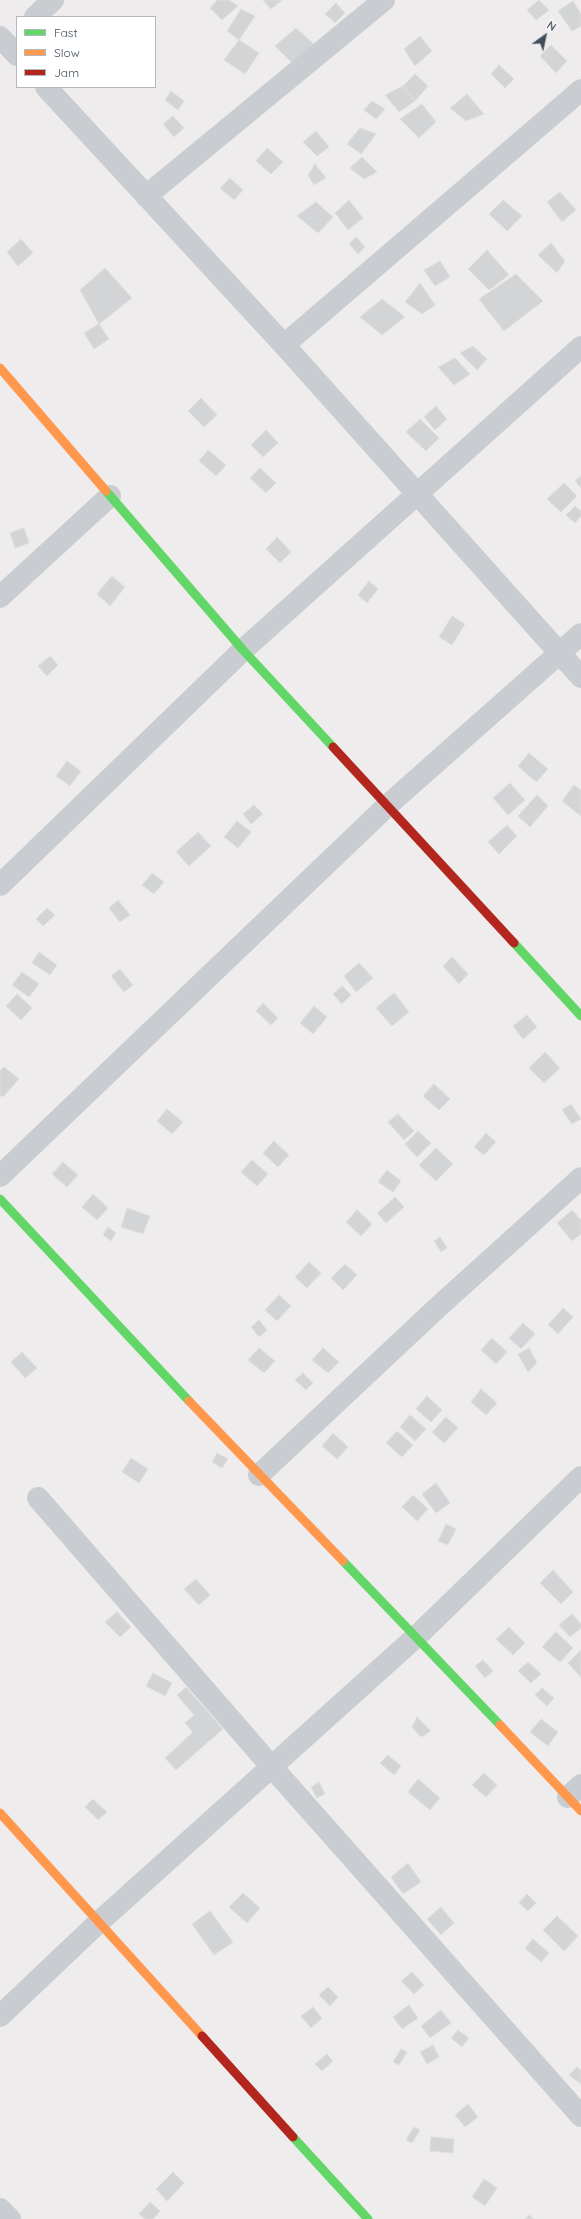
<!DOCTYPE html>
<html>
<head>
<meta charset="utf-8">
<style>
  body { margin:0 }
  #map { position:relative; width:581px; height:2219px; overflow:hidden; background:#eeecec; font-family:Quicksand,sans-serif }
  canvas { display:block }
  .legend { position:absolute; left:16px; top:16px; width:140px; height:72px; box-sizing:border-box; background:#fff; border:1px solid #b3b9bd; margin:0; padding:5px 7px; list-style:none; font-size:12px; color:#424f5b }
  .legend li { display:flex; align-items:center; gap:8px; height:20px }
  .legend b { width:20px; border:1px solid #b3b9bd }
  .north { position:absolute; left:525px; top:16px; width:40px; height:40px; -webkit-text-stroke:3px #fff; paint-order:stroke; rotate:33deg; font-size:11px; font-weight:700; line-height:16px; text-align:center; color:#424f5b }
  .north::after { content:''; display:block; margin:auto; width:14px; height:18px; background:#424f5b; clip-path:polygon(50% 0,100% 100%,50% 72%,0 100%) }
</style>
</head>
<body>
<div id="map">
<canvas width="581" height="2219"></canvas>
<ul class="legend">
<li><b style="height:5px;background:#63d668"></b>Fast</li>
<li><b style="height:5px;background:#ff974d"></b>Slow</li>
<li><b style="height:5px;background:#b3261e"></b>Jam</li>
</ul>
<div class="north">N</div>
</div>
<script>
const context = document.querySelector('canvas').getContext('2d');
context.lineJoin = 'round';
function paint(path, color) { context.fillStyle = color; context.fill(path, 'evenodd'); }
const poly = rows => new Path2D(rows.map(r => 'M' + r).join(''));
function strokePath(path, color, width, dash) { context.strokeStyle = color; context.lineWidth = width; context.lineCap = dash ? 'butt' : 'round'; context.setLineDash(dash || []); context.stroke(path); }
const building = poly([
  [217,0,229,0,238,6,222,20,210,8,217,0],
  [263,0,282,0,271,9,263,0],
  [539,0,549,10,536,20,527,10,539,0],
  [573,1,581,14,581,26,572,31,558,11,573,1],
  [336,3,345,13,335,23,325,14,336,3],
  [241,9,255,16,239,40,227,31,241,9],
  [296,28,317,47,295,66,275,46,296,28],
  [420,36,432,51,415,66,404,49,420,36],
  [239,40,259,53,245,74,224,60,239,40],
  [551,45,567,61,556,73,540,56,551,45],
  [499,65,514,79,505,88,491,74,499,65],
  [415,74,428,86,415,101,403,86,415,74],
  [403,86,415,101,399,112,385,95,403,86],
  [171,91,184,101,178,110,165,100,171,91],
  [467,94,484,114,466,121,450,108,467,94],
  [372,101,385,109,376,119,364,110,372,101],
  [422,104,436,122,419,138,400,119,422,104],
  [173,116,184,128,174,137,163,124,173,116],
  [360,128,376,134,361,154,347,144,360,128],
  [316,131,329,147,317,156,303,142,316,131],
  [267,148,283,162,271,174,256,161,267,148],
  [362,157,377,172,364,179,350,168,362,157],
  [315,164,326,178,314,185,308,175,315,164],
  [230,178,243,190,234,200,220,188,230,178],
  [560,192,576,210,562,222,547,202,560,192],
  [349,200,363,218,348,230,335,213,349,200],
  [503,200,522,216,507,231,489,214,503,200],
  [316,202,333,217,318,233,297,216,316,202],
  [356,237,365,247,358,254,349,244,356,237],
  [21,239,33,253,18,266,7,252,21,239],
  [551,243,565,261,557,273,538,255,551,243],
  [487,250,509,275,489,290,468,269,487,250],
  [440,261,450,277,435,286,424,270,440,261],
  [105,268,132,298,99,324,80,290,105,268],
  [516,274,543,301,504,331,479,299,516,274],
  [420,283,435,305,422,314,405,302,420,283],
  [382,299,405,317,382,335,360,317,382,299],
  [99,324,109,339,94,349,84,333,99,324],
  [473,346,487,359,477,370,460,353,473,346],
  [455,358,470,374,454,385,438,367,455,358],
  [201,398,217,415,204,427,188,411,201,398],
  [436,406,447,419,435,430,424,417,436,406],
  [420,419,439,438,426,451,406,432,420,419],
  [266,430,278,443,263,457,251,445,266,430],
  [208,450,226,465,216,476,199,461,208,450],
  [260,468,276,483,266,493,250,478,260,468],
  [581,476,581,488,575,481,581,476],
  [564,483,577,496,561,512,547,499,564,483],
  [575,506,581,511,581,516,575,523,566,515,575,506],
  [24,528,29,543,15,548,10,533,24,528],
  [277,537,291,552,280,563,266,549,277,537],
  [112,576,125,587,110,606,97,594,112,576],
  [369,581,378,589,367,603,358,595,369,581],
  [452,616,465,624,452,645,439,637,452,616],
  [50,656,58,665,47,676,38,666,50,656],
  [529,753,548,769,536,782,518,766,529,753],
  [67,761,81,771,70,786,56,776,67,761],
  [510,783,525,800,508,815,493,798,510,783],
  [574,785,581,790,581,816,562,801,574,785],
  [537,795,548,806,530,827,518,816,537,795],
  [254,805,263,814,251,824,243,814,254,805],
  [237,821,251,832,238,848,224,837,237,821],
  [507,825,517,836,499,854,488,842,507,825],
  [198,832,211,846,189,866,176,852,198,832],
  [152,873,164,882,154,894,142,885,152,873],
  [118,900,130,915,120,922,109,908,118,900],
  [47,908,55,915,43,926,36,919,47,908],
  [39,952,57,965,50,975,32,963,39,952],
  [452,957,468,974,459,984,443,966,452,957],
  [359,963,373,978,356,992,344,976,359,963],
  [120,969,133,985,124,992,111,976,120,969],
  [22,972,39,984,29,997,12,985,22,972],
  [342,986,351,995,342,1004,333,994,342,986],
  [394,993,409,1012,392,1026,376,1008,394,993],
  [17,994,32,1008,21,1020,6,1006,17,994],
  [263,1003,278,1018,271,1025,256,1011,263,1003],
  [314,1006,327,1017,313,1034,300,1023,314,1006],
  [527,1015,537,1027,523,1039,513,1026,527,1015],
  [545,1052,560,1068,544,1083,529,1068,545,1052],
  [4,1067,19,1079,3,1097,0,1095,0,1071,4,1067],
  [434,1084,450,1099,439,1110,423,1096,434,1084],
  [571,1104,581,1119,572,1124,562,1110,571,1104],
  [167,1109,183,1122,172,1134,157,1121,167,1109],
  [398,1114,414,1131,404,1140,388,1122,398,1114],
  [418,1131,431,1143,417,1157,405,1144,418,1131],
  [486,1133,496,1142,484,1155,474,1147,486,1133],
  [274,1141,289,1155,278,1167,263,1153,274,1141],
  [436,1148,453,1164,436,1181,419,1165,436,1148],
  [252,1160,268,1174,257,1186,241,1172,252,1160],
  [63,1162,78,1175,67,1187,52,1174,63,1162],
  [387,1170,401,1181,393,1192,378,1182,387,1170],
  [93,1194,108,1208,97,1220,82,1207,93,1194],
  [395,1197,404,1207,386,1223,377,1213,395,1197],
  [127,1208,150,1216,143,1234,121,1227,127,1208],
  [357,1210,372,1224,361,1236,346,1222,357,1210],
  [572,1210,581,1220,581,1234,572,1241,557,1223,572,1210],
  [108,1227,116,1233,111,1241,103,1235,108,1227],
  [440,1237,447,1248,441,1252,434,1241,440,1237],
  [309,1262,321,1273,307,1288,295,1277,309,1262],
  [345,1264,357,1275,343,1290,331,1278,345,1264],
  [279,1295,291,1306,277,1321,265,1310,279,1295],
  [563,1308,573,1317,558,1334,548,1325,563,1308],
  [259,1320,267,1330,259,1337,251,1327,259,1320],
  [523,1323,535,1334,521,1349,509,1338,523,1323],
  [492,1338,507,1352,496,1364,481,1350,492,1338],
  [259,1348,275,1361,264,1373,248,1360,259,1348],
  [323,1348,339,1362,328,1373,312,1360,323,1348],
  [529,1348,537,1363,528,1372,518,1354,529,1348],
  [22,1352,37,1368,25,1378,11,1362,22,1352],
  [303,1373,313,1383,306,1390,295,1380,303,1373],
  [481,1389,497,1403,486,1415,471,1402,481,1389],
  [427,1396,442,1410,431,1422,416,1409,427,1396],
  [410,1415,426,1429,415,1441,400,1427,410,1415],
  [446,1417,458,1428,444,1443,432,1432,446,1417],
  [397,1431,413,1445,402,1457,386,1443,397,1431],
  [333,1433,348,1447,337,1459,322,1446,333,1433],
  [217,1453,228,1459,222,1468,212,1462,217,1453],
  [131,1458,148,1469,139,1483,122,1472,131,1458],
  [436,1483,450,1503,436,1513,422,1494,436,1483],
  [413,1495,428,1509,417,1521,402,1507,413,1495],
  [446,1524,456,1529,448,1545,438,1541,446,1524],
  [553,1570,573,1592,561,1604,540,1583,553,1570],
  [196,1579,210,1595,199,1605,184,1589,196,1579],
  [117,1612,131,1627,120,1637,105,1622,117,1612],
  [572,1614,581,1624,581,1628,570,1637,559,1625,572,1614],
  [509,1627,525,1643,513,1655,496,1639,509,1627],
  [556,1632,573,1648,560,1662,542,1647,556,1632],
  [580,1651,581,1652,581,1677,568,1663,580,1651],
  [483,1660,493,1671,485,1678,475,1666,483,1660],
  [528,1662,541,1674,531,1683,518,1671,528,1662],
  [153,1673,172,1683,165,1696,146,1686,153,1673],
  [186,1687,223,1729,176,1770,165,1758,193,1732,185,1723,194,1715,177,1695,186,1687],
  [542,1688,554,1698,547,1706,535,1695,542,1688],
  [417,1717,431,1731,421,1737,412,1727,417,1717],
  [541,1719,558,1732,548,1746,530,1732,541,1719],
  [388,1755,401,1766,394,1775,380,1763,388,1755],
  [484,1773,497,1785,486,1797,472,1785,484,1773],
  [418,1779,440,1798,430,1810,408,1792,418,1779],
  [319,1782,325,1794,317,1798,311,1787,319,1782],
  [93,1799,107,1812,98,1820,85,1807,93,1799],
  [408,1863,421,1882,403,1894,391,1877,408,1863],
  [243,1893,260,1908,247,1923,229,1907,243,1893],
  [527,1894,536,1903,528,1911,519,1903,527,1894],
  [441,1907,454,1923,441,1935,427,1919,441,1907],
  [210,1911,233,1942,214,1955,192,1924,210,1911],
  [557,1916,578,1936,564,1951,543,1930,557,1916],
  [533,1939,549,1953,541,1962,525,1948,533,1939],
  [412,1972,424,1985,414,1994,401,1981,412,1972],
  [328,1987,338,1997,330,2006,319,1995,328,1987],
  [409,2005,418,2018,402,2029,393,2017,409,2005],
  [313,2007,322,2018,311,2028,301,2016,313,2007],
  [441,2010,451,2023,430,2038,421,2026,441,2010],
  [458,2030,469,2038,462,2047,451,2038,458,2030],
  [433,2045,439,2057,427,2064,420,2052,433,2045],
  [401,2049,407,2052,399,2065,393,2062,401,2049],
  [327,2054,333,2061,322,2071,315,2064,327,2054],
  [577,2067,581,2070,581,2084,569,2075,577,2067],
  [468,2104,478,2117,465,2127,455,2115,468,2104],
  [414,2127,420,2130,412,2143,406,2140,414,2127],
  [431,2137,454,2139,453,2153,430,2151,431,2137],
  [173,2172,184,2183,167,2201,156,2189,173,2172],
  [484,2179,497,2188,485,2206,472,2197,484,2179],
  [150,2202,160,2211,153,2219,145,2219,139,2214,150,2202],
  [529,2215,534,2219,525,2219,529,2215]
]);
paint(building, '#d3d4d5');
strokePath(building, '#dededf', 1);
strokePath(poly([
  [35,17,53,0],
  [0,37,17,55],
  [46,87,284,345,581,677],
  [146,196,384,0],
  [284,345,581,90],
  [0,597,110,496],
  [0,885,243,650,581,347],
  [0,1176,388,805,581,634],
  [259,1475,437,1308,581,1178],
  [38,1498,271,1766,581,2116],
  [568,1797,581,1785],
  [0,2016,99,1922,417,1636,581,1477],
  [0,2209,10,2219]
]), '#c9cdd1', 22);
strokePath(poly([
  [106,491,243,650,333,747],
  [514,943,581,1016],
  [0,1199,189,1401],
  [343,1561,500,1725],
  [293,2137,368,2219]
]), '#63d668', 9);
strokePath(poly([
  [0,368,106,491],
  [189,1401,343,1561],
  [500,1725,581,1811],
  [0,1813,202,2036]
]), '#ff974d', 9);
strokePath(poly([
  [333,747,514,943],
  [202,2036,293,2137]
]), '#b3261e', 9);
</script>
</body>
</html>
